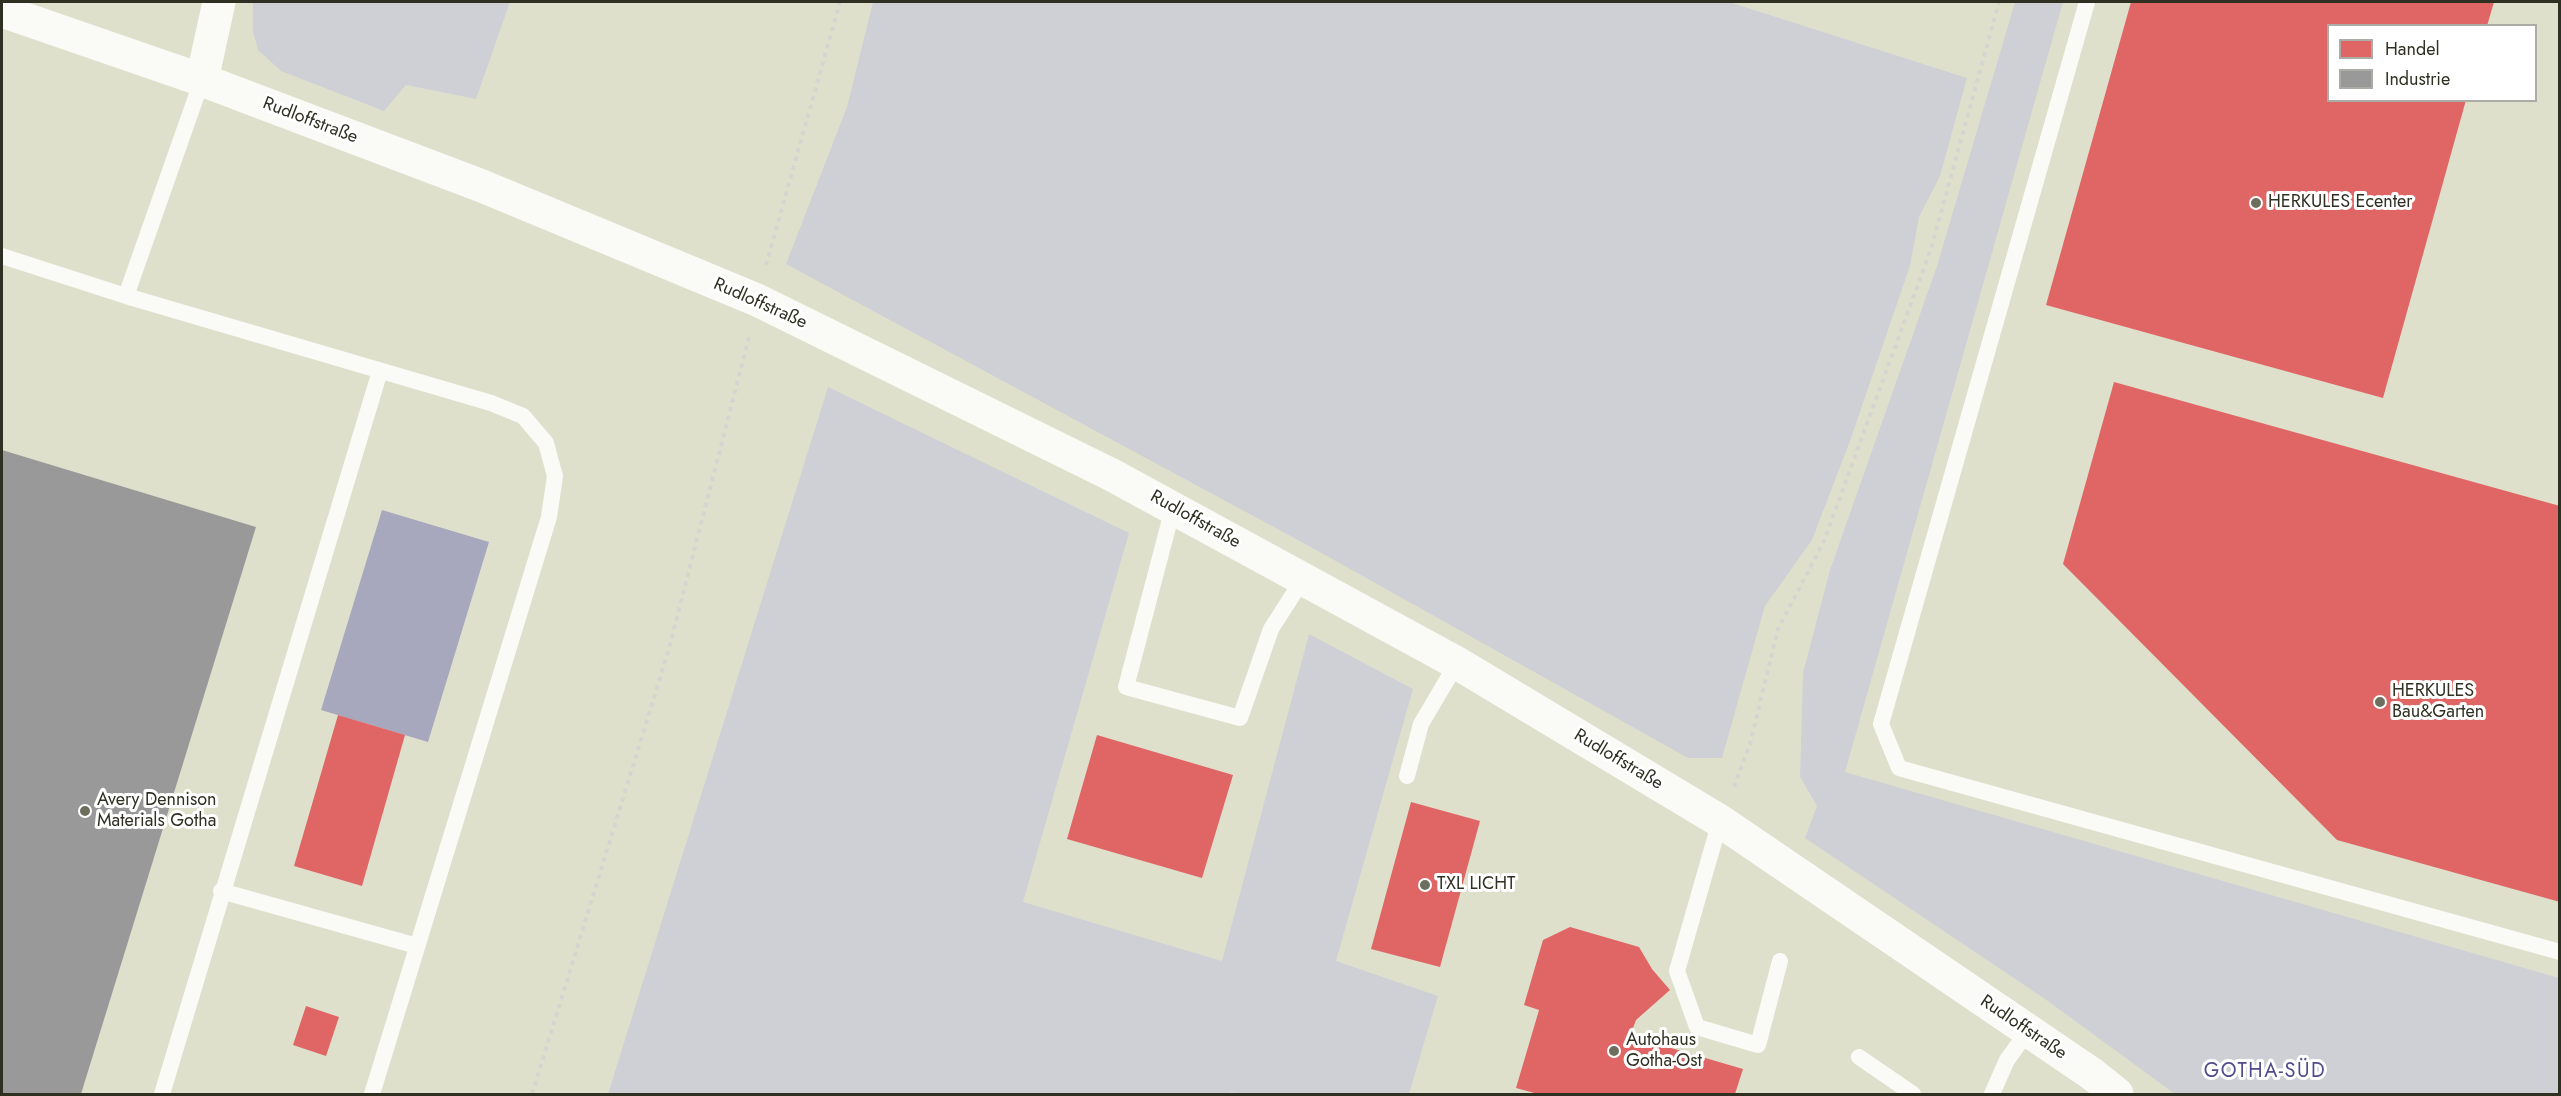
<!DOCTYPE html>
<html>
<head>
<meta charset="utf-8">
<style>
  body { margin:0 }
  #map { position:relative; width:2561px; height:1096px; overflow:hidden; background:#dfe0cc; font-family:Jost,sans-serif }
  canvas { display:block }
  .frame { position:absolute; inset:0; border:3px solid #303022; pointer-events:none }
  .legend { position:absolute; left:2327px; top:24px; width:210px; height:78px; box-sizing:border-box; background:#fff; border:2px solid #acaca7; margin:0; padding:8px 10px; list-style:none; font-size:18px; color:#303022 }
  .legend li { display:flex; align-items:center; gap:12px; height:30px }
  .legend b { width:30px; border:2px solid #acaca7 }
</style>
</head>
<body>
<div id="map">
<canvas width="2561" height="1096"></canvas>
<div class="frame"></div>
<ul class="legend">
<li><b style="height:16px;background:#e06666"></b>Handel</li>
<li><b style="height:16px;background:#999"></b>Industrie</li>
</ul>
</div>
<script>
const context = document.querySelector('canvas').getContext('2d');
context.lineJoin = 'round';
function paint(path, color) { context.fillStyle = color; context.fill(path, 'evenodd'); }
const poly = rows => new Path2D(rows.map(r => 'M' + r).join(''));
function strokePath(path, color, width, dash) { context.strokeStyle = color; context.lineWidth = width; context.lineCap = dash ? 'butt' : 'round'; context.setLineDash(dash || []); context.stroke(path); }
function label(font, color, halo, rows, align = 'center') {
  context.font = font + ' Jost,sans-serif'; context.lineWidth = 6; context.setLineDash([]); context.textBaseline = 'middle'; context.strokeStyle = halo; context.fillStyle = color; for (const [text, x, y, turn = 0] of rows) {
    context.save(); context.translate(x, y); context.rotate((+turn || 0) * Math.PI / 180); context.textAlign = isNaN(turn) ? turn : align; if (halo) context.strokeText(text, 0, 0); context.fillText(text, 0, 0); context.restore();
  }
}
paint(poly([
  [253,2,510,2,476,99,406,85,384,111,281,71,258,50,253,31],
  [873,2,1729,2,1967,78,1940,176,1919,217,1910,266,1850,441,1812,540,1765,606,1722,758,1688,758,1309,546,786,264,847,107],
  [2015,2,2063,2,1845,772,2559,978,2559,1094,2175,1094,2045,999,1805,838,1817,806,1800,777,1803,673,1830,570,1937,266],
  [828,387,1129,533,1023,902,1222,961,1309,634,1413,689,1336,961,1438,996,1409,1094,1240,1094,1231,1092,1230,1094,608,1094]
]), '#ced0d6');
paint(poly([
  [382,510,489,542,428,742,321,710]
]), '#a7a7be');
paint(poly([
  [2131,2,2494,2,2487,26,2328,26,2328,100,2466,100,2383,398,2046,305],
  [2114,382,2560,506,2560,902,2337,840,2063,564],
  [338,715,405,735,362,886,294,866],
  [1097,735,1233,775,1202,878,1067,839],
  [1411,802,1480,821,1440,967,1371,949],
  [1570,927,1639,947,1652,969,1670,990,1636,1020,1630,1036,1743,1069,1735,1094,1538,1094,1516,1088,1539,1010,1524,1005,1543,940],
  [306,1006,339,1017,326,1056,293,1045]
]), '#e06666');
paint(poly([
  [2,450,256,527,81,1094,2,1094]
]), '#999');
strokePath(poly([
  [766,265,840,2],
  [1734,787,1750,744,1778,629,1824,541,1931,249,1999,2],
  [532,1094,668,652,749,337]
]), '#d5d5cf', 4, [4.5, 4.5]);
strokePath(poly([
  [2087,2,1881,724,1899,768,2560,952],
  [202,80,126,296,491,403,523,416,546,443,555,476,549,517,372,1094],
  [2,256,126,296],
  [1173,508,1126,687,1240,718,1271,629,1303,579],
  [1407,776,1421,724,1457,663],
  [1720,821,1677,971,1697,1027,1758,1045,1780,961],
  [221,891,417,946],
  [1859,1057,1913,1094],
  [162,1094,380,371],
  [1992,1094,2007,1060,2028,1031]
]), '#fafaf7', 16);
strokePath(poly([
  [2,11,202,80,482,186,757,300,1112,475,1457,663,1720,821,2092,1074,2117,1094],
  [202,80,219,2]
]), '#fafaf7', 33);
for (const [x, y, r, color] of [
  [2256,203,6,"#6d6e5e"],
  [2380,702,6,"#6d6e5e"],
  [85,811,6,"#6d6e5e"],
  [1425,885,6,"#6d6e5e"],
  [1614,1051,6,"#6d6e5e"]
]) { const dot = new Path2D(); dot.arc(x, y, r, 0, 2 * Math.PI); context.fillStyle = color; context.fill(dot); strokePath(dot, '#fff', 2); }
label('18px', '#303022', '#fff', [
  ["Rudloffstraße",310,121,21],
  ["Rudloffstraße",760,304,24],
  ["Rudloffstraße",1195,520,29],
  ["Rudloffstraße",1618,760,31],
  ["Rudloffstraße",2023,1028,34]
]);
label('18px', '#303022', '#fff', [
  ["HERKULES Ecenter",2268,203],
  ["HERKULES",2392,692],
  ["Bau&Garten",2392,713],
  ["Avery Dennison",97,801],
  ["Materials Gotha",97,822],
  ["TXL LICHT",1437,885],
  ["Autohaus",1626,1041],
  ["Gotha-Ost",1626,1062]
], 'left');
context.letterSpacing = '1.5px';
label('20px', '#504c8b', '#fff', [
  ["GOTHA-SÜD",2265,1072]
]);
context.letterSpacing = '0px';
</script>
</body>
</html>
